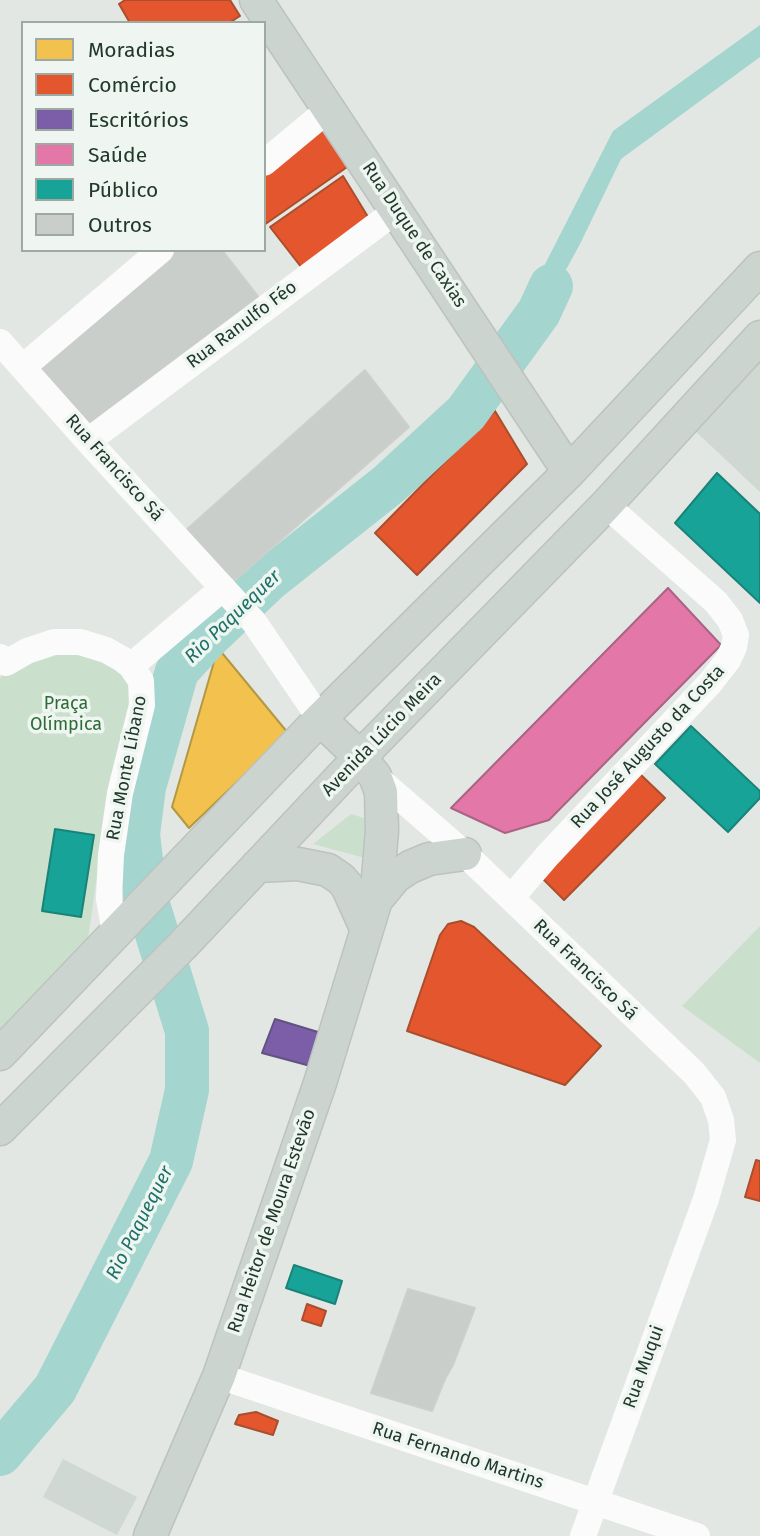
<!DOCTYPE html>
<html>
<head>
<meta charset="utf-8">
<style>
  body { margin:0 }
  #map { position:relative; width:760px; height:1536px; overflow:hidden; background:#e2e7e3; font-family:"Fira Sans",sans-serif }
  canvas { display:block }
  .legend { position:absolute; left:21px; top:21px; width:245px; height:231px; box-sizing:border-box; background:#eff6f1; border:2px solid #9daaa2; margin:0; padding:9px 12px; list-style:none; font-size:21px; color:#21392c }
  .legend li { display:flex; align-items:center; gap:14px; height:35px }
  .legend b { width:35px; border:2px solid #9daaa2 }
</style>
</head>
<body>
<div id="map">
<canvas width="760" height="1536"></canvas>
<ul class="legend">
<li><b style="height:19px;background:#f2c14e"></b>Moradias</li>
<li><b style="height:19px;background:#e4572e"></b>Comércio</li>
<li><b style="height:19px;background:#7b5ea7"></b>Escritórios</li>
<li><b style="height:19px;background:#e377a8"></b>Saúde</li>
<li><b style="height:19px;background:#17a398"></b>Público</li>
<li><b style="height:19px;background:#c9cecb"></b>Outros</li>
</ul>
</div>
<script>
const context = document.querySelector('canvas').getContext('2d');
context.lineJoin = 'round';
function paint(path, color) { context.fillStyle = color; context.fill(path, 'evenodd'); }
const poly = rows => new Path2D(rows.map(r => 'M' + r).join(''));
function strokePath(path, color, width, dash) { context.strokeStyle = color; context.lineWidth = width; context.lineCap = dash ? 'butt' : 'round'; context.setLineDash(dash || []); context.stroke(path); }
function label(font, color, halo, rows, align = 'center') {
  context.font = font + ' "Fira Sans",sans-serif'; context.lineWidth = 7; context.setLineDash([]); context.textBaseline = 'middle'; context.strokeStyle = halo; context.fillStyle = color; for (const [text, x, y, turn = 0] of rows) {
    context.save(); context.translate(x, y); context.rotate((+turn || 0) * Math.PI / 180); context.textAlign = isNaN(turn) ? turn : align; if (halo) context.strokeText(text, 0, 0); context.fillText(text, 0, 0); context.restore();
  }
}
paint(poly([
  [760,357,760,492,692,428],
  [63,1459,137,1497,117,1535,43,1497]
]), '#cfd8d2');
paint(poly([
  [70,646,128,672,140,701,100,855,88,939,0,1039,0,678,10,667],
  [351,814,367,819,368,859,313,844],
  [760,926,760,1063,682,1006]
]), '#cbe0cc');
paint(poly([
  [760,25,760,57,621,159,581,242,526,344,514,325,613,131]
]), '#a4d5ce');
const homes = poly([
  [218,648,288,733,189,828,172,807,218,648]
]);
paint(homes, '#f2c14e');
strokePath(homes, '#b39844', 2);
const shops = poly([
  [125,0,230,0,240,16,229,23,130,23,119,4,125,0],
  [321,122,350,165,264,225,264,170,321,122],
  [343,176,373,225,305,272,270,227,343,176],
  [495,411,527,464,417,575,375,533,495,411],
  [640,774,665,798,564,900,539,875,640,774],
  [461,921,474,927,601,1046,565,1085,407,1031,440,935,448,924,461,921],
  [756,1160,760,1161,760,1201,745,1197,756,1160],
  [307,1304,326,1311,321,1326,302,1320,307,1304],
  [256,1412,278,1421,273,1435,235,1424,239,1415,256,1412]
]);
paint(shops, '#e4572e');
strokePath(shops, '#aa4e2d', 2);
const offices = poly([
  [275,1019,328,1035,318,1068,262,1053,275,1019]
]);
paint(offices, '#7b5ea7');
strokePath(offices, '#605382', 2);
const health = poly([
  [668,588,721,645,549,820,505,833,451,808,668,588]
]);
paint(health, '#e377a8');
strokePath(health, '#a96483', 2);
const public = poly([
  [717,473,760,514,760,603,675,523,717,473],
  [691,726,760,791,760,798,728,832,655,764,691,726],
  [55,829,94,835,81,917,42,911,55,829],
  [294,1265,342,1281,335,1304,286,1288,294,1265]
]);
paint(public, '#17a398');
strokePath(public, '#1a8378', 2);
strokePath(poly([
  [0,1454,55,1389,171,1161,187,1090,187,1031,145,895,138,834,144,787,177,671,210,635,268,580,389,484,466,413,539,312,551,286]
]), '#a4d5ce', 44);
const building = poly([
  [178,250,222,250,261,300,94,432,38,368,178,250],
  [365,370,409,427,233,582,185,531,365,370],
  [408,1289,475,1308,453,1365,445,1379,432,1411,371,1393,408,1289]
]);
paint(building, '#c9cecb');
strokePath(building, '#cbd0cc', 2);
const major = poly([
  [256,0,569,472],
  [257,866,298,864,328,870,341,879,347,886,366,928],
  [376,900,395,877,410,867,429,859,465,854],
  [0,1054,320,719,569,472,760,268],
  [0,1129,183,945,360,757,606,505,760,337],
  [150,1536,219,1376,320,1083,376,900,382,831,381,792,375,776,360,757,320,719]
]);
strokePath(major, '#bcc3bf', 35);
strokePath(poly([
  [264,163,329,109],
  [0,342,88,441,254,622,320,719],
  [23,367,161,250],
  [88,441,397,210],
  [0,657,6,663,27,651,54,642,80,642,106,650,122,659,131,666,141,681,142,705,120,793,111,855,109,899,115,933],
  [131,666,223,588],
  [375,776,465,854,694,1073,713,1097,721,1120,723,1140,706,1199,583,1536],
  [511,898,548,855,710,683,728,660,734,647,736,635,730,620,716,602,606,505],
  [219,1376,697,1536]
]), '#fbfbfb', 26);
strokePath(major, '#ccd4cf', 32);
label('18px', '#21392c', '#eff6f1', [
  ["Rua Duque de Caxias",414,235,56],
  ["Rua Ranulfo Féo",242,325,-37],
  ["Rua Francisco Sá",114,468,48],
  ["Avenida Lúcio Meira",382,735,-46],
  ["Rua José Augusto da Costa",648,747,-47],
  ["Rua Monte Líbano",127,768,-79],
  ["Rua Francisco Sá",585,970,44],
  ["Rua Heitor de Moura Estevão",272,1221,-71],
  ["Rua Muqui",644,1367,-70],
  ["Rua Fernando Martins",458,1456,18]
]);
label('18px', '#2d6d35', '#eff6f1', [
  ["Praça",66,704],
  ["Olímpica",66,725]
]);
label('italic 19px', '#1e7169', '#eff6f1', [
  ["Rio Paquequer",233,617,-44],
  ["Rio Paquequer",140,1223,-63]
]);
</script>
</body>
</html>
